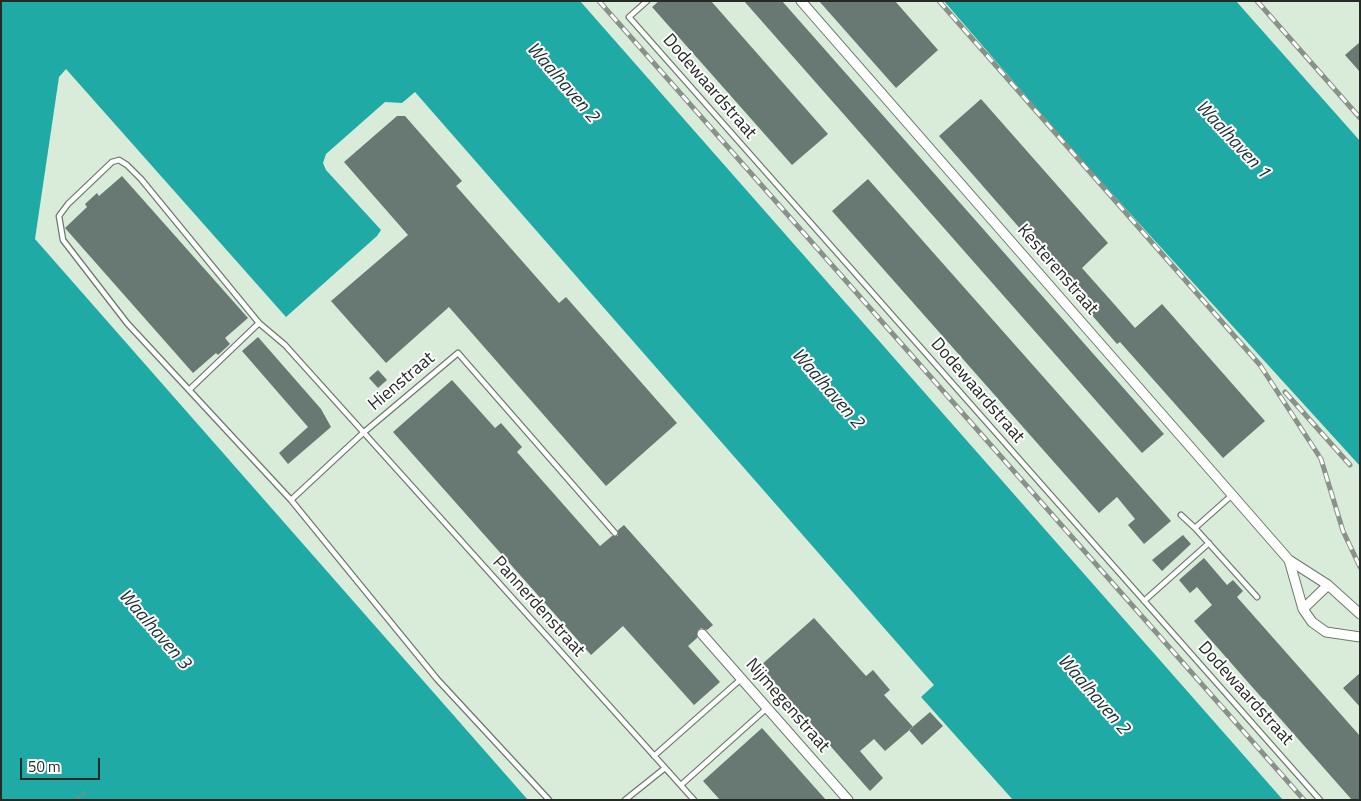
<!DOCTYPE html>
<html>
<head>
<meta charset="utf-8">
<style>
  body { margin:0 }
  #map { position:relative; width:1361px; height:801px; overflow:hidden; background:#e8f6e8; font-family:"Titillium Web",sans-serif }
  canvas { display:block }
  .frame { position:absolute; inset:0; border:2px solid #252a26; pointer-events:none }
  .scale { position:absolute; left:20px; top:758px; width:80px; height:22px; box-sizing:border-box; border:2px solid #252a26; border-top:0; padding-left:6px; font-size:15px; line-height:18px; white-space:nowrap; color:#252a26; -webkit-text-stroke:4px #fefefe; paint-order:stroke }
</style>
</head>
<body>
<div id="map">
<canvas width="1361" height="801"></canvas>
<div class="frame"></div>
<div class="scale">50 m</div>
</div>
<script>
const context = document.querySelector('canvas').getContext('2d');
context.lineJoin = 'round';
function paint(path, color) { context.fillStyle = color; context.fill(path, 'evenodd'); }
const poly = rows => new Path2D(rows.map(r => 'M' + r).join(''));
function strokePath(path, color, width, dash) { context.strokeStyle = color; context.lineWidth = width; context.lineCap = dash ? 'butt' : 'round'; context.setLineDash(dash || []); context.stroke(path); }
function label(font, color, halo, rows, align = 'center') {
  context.font = font + ' "Titillium Web",sans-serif'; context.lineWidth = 4; context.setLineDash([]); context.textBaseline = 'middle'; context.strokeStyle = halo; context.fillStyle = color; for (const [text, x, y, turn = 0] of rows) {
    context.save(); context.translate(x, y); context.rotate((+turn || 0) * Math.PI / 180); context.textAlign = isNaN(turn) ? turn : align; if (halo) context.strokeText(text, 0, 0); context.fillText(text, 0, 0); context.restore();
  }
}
paint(poly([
  [565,1,971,1,1360,446,1360,800,1262,800],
  [1222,1,1360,1,1360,158],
  [53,63,303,165,406,70,1042,800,510,800,23,251]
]), '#d9ecd9');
paint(poly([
  [1,1,580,1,1283,800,1013,800,921,697,934,685,415,92,402,103,385,102,326,154,323,163,326,170,381,230,377,236,286,317,66,69,59,77,35,239,528,800,1,800],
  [944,1,1236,1,1360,141,1360,466,1075,153]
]), '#1faaa6');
paint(poly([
  [659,1,711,1,828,134,792,165,652,7],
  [744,1,782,1,1164,434,1142,453],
  [819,1,895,1,938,50,896,88],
  [1360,42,1360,72,1345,55],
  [981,99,1108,243,1082,268,1114,304,1135,328,1162,304,1265,421,1223,458,1120,342,1117,344,1064,283,1066,281,939,136],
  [397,116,405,116,462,181,456,186,559,303,566,297,677,423,606,486,449,307,386,363,331,301,408,235,344,162],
  [122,176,248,318,225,338,230,344,218,355,216,353,193,373,65,228,87,207,85,204,97,193,99,196],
  [868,179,1171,521,1144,544,1128,525,1135,519,1117,497,1099,513,832,211],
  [258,337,321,409,331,427,288,464,279,453,308,427,242,351],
  [378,370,387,380,378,388,369,378],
  [452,380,495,428,501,423,522,447,517,452,600,546,612,536,618,536,618,530,624,525,713,625,707,630,701,628,698,630,697,638,688,646,720,682,694,705,623,626,591,655,393,432],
  [1183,535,1191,544,1162,571,1152,560],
  [1204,558,1227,585,1233,580,1243,591,1237,597,1360,736,1360,800,1352,800,1194,621,1212,605,1197,587,1190,593,1179,580],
  [814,618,866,676,873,670,890,690,884,695,913,727,885,751,874,739,860,751,883,778,870,791,760,666],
  [1360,673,1360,707,1343,688],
  [930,712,943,726,922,745,909,730],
  [762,728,826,800,720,800,703,781]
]), '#687872');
const lane = poly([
  [647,1,629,17,1320,800],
  [189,390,259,323],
  [1232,495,1195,528,1257,597],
  [291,500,363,433,458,353,615,533],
  [1181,515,1195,528],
  [1144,601,1209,543],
  [654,756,741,679],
  [681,785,767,708],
  [549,800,437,679,291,500,127,323,63,240,59,216,68,204,112,162,119,160,127,165,141,179,259,323,285,345,694,800],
  [625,800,665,768]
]);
const street = poly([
  [801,1,1289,560,1328,585,1360,614],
  [1289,560,1303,609,1312,622,1326,632,1360,637],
  [1303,609,1328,585],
  [702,634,848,800]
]);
strokePath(lane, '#6d796d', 7);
strokePath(street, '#6d796d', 11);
strokePath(poly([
  [76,800,86,791]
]), '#838c84', 2, [5, 2.5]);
strokePath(lane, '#fff', 4.5);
strokePath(street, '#fff', 9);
const rail = poly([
  [599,1,1304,800],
  [939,1,1260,365,1321,459,1343,531,1360,567],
  [1257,1,1360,118],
  [1285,392,1350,465]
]);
strokePath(rail, '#899289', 5);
strokePath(rail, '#fefefe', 3, [9]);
label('18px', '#252a26', '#fefefe', [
  ["Dodewaardstraat",709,87,49],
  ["Kesterenstraat",1057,270,49],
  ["Hienstraat",402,382,-40],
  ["Dodewaardstraat",977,391,49],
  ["Pannerdenstraat",538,607,48],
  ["Dodewaardstraat",1245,694,48],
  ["Nijmegenstraat",787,706,49]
]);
label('italic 19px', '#192f2e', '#fefefe', [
  ["Waalhaven 2",562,83,49],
  ["Waalhaven 1",1232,140,47],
  ["Waalhaven 2",827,389,49],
  ["Waalhaven 3",154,630,49],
  ["Waalhaven 2",1093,695,49]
]);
</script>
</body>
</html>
